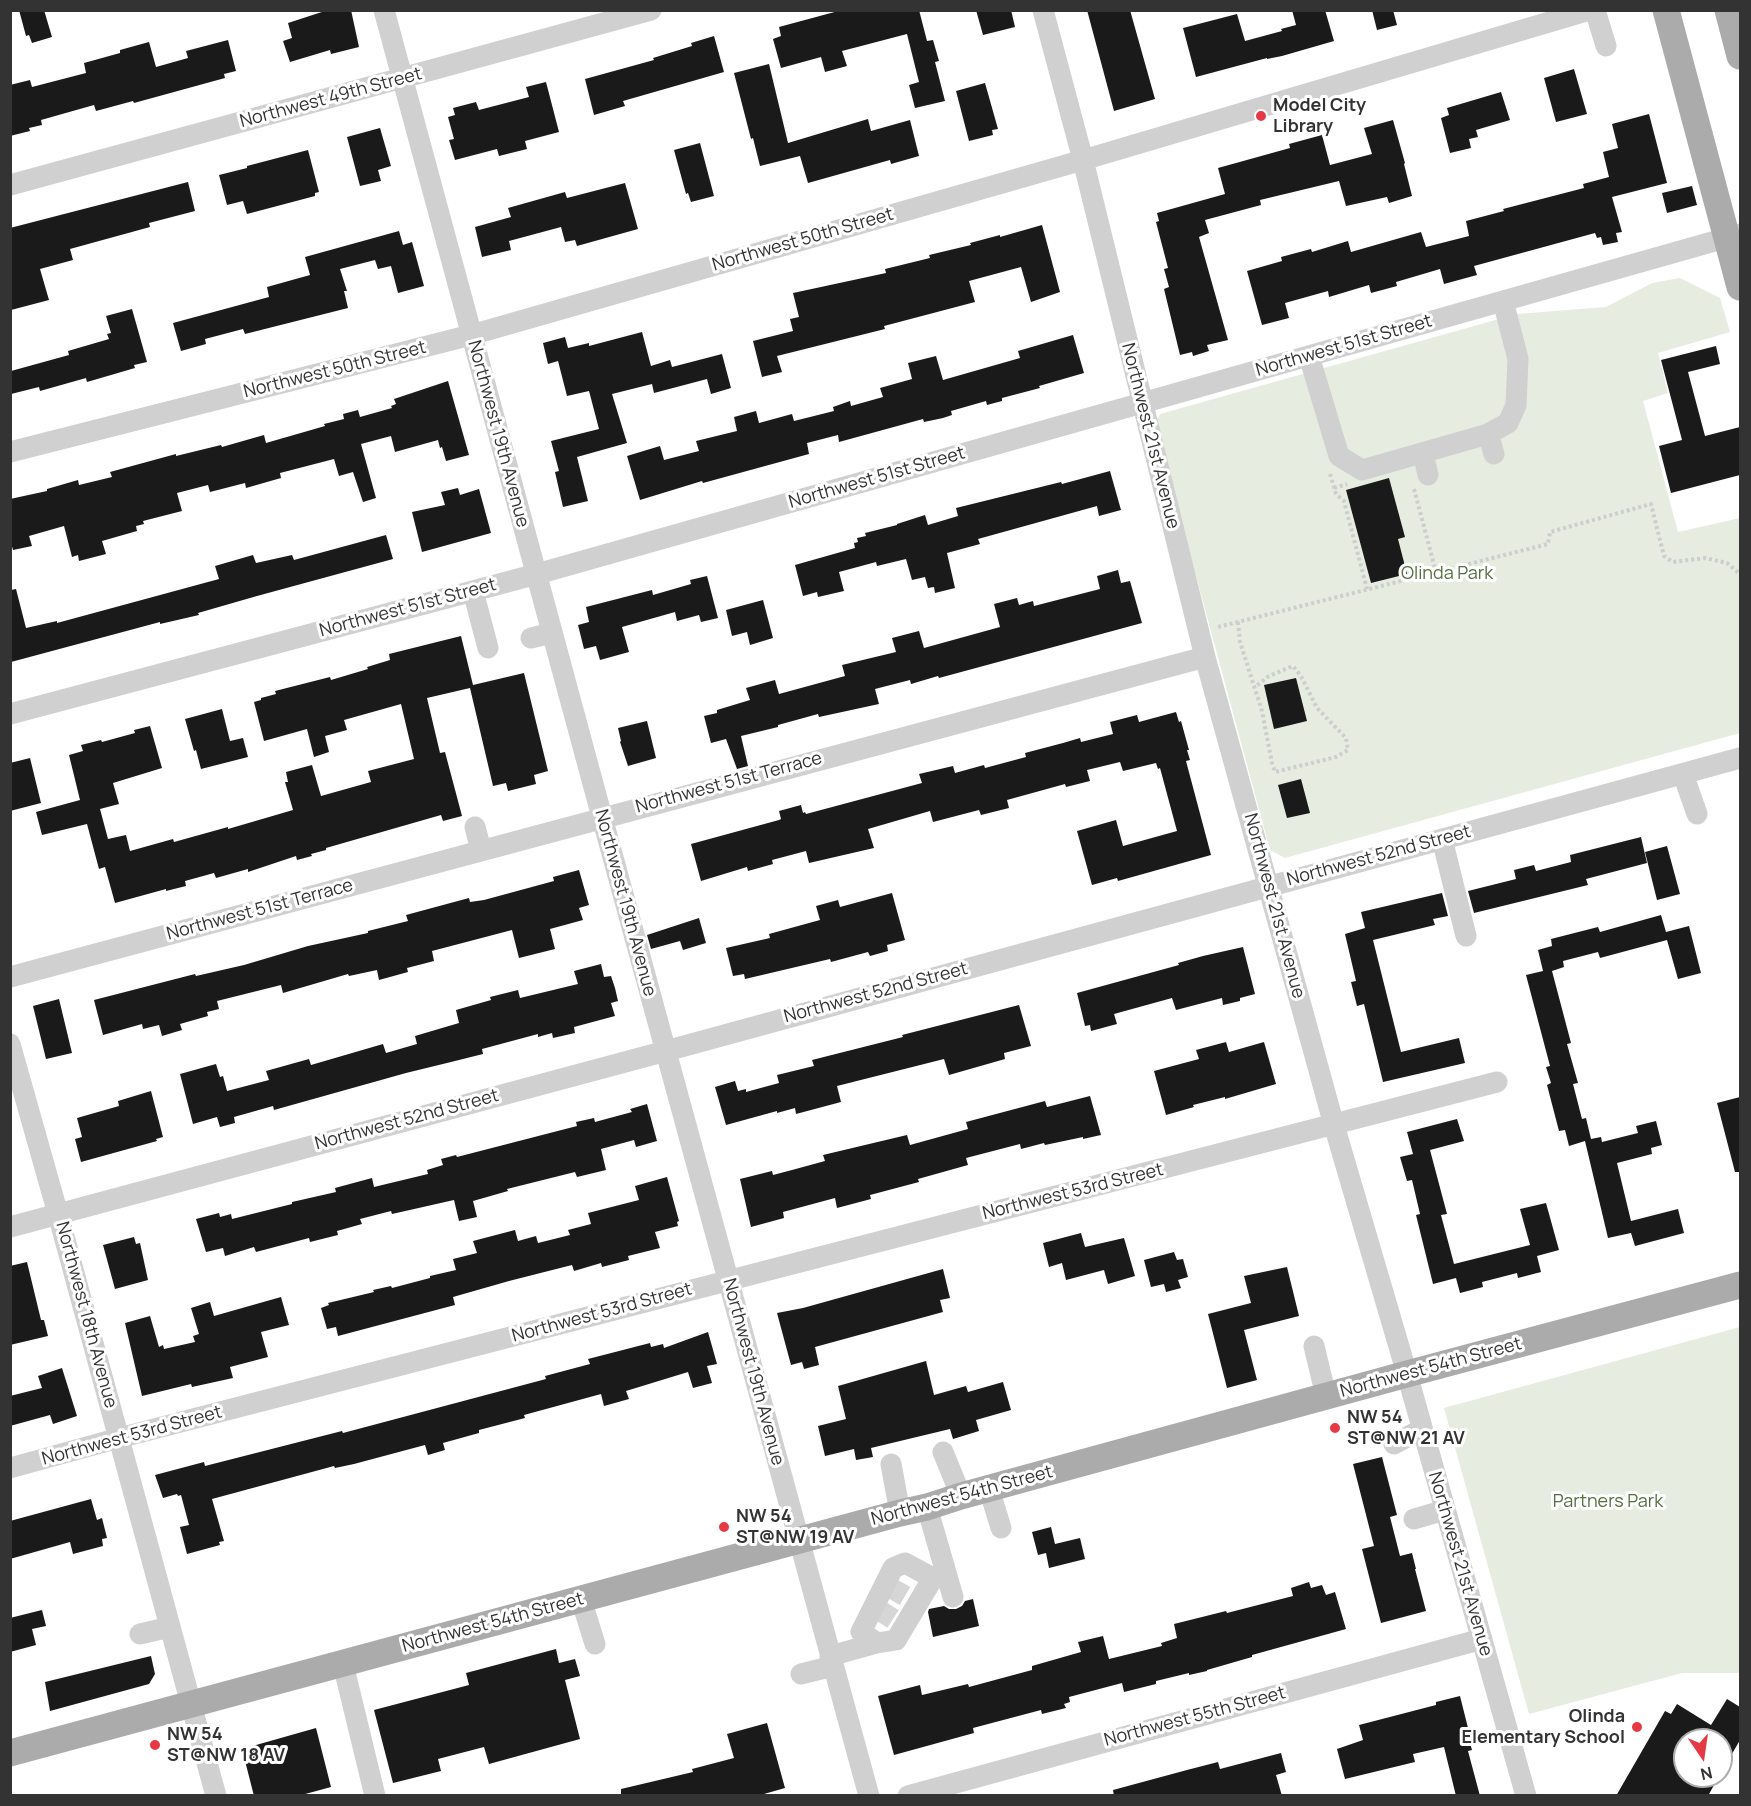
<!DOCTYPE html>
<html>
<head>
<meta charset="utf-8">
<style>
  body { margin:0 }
  #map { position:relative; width:1751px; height:1806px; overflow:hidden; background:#fff; font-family:Manrope,sans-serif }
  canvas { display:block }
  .frame { position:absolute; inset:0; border:12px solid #333; pointer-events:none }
  .north { position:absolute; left:1673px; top:1728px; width:60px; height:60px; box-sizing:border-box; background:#fff; border:2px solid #adadad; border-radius:50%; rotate:167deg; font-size:16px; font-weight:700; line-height:24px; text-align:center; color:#333 }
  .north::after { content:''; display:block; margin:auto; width:21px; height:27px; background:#e63946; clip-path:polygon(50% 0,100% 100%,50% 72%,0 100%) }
</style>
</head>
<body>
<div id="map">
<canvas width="1751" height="1806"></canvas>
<div class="frame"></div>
<div class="north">N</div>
</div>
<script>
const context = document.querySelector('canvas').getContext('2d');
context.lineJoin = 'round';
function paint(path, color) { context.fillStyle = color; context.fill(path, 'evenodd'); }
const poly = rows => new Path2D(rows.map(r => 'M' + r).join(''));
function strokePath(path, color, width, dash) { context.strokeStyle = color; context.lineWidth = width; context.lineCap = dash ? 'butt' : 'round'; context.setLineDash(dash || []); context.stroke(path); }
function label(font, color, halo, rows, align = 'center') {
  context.font = font + ' Manrope,sans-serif'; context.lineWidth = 6; context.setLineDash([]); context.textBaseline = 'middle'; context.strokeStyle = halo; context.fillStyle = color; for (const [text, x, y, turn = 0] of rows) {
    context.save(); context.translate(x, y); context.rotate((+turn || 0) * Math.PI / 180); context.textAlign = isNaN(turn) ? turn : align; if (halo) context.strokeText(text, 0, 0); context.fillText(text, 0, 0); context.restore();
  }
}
paint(poly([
  [1680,278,1720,298,1730,332,1658,353,1668,393,1643,401,1678,532,1740,518,1740,733,1285,858,1270,850,1155,424,1160,414,1517,314,1606,307,1652,283],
  [1740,1327,1740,1673,1682,1673,1529,1714,1444,1408]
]), '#e6ecdf');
paint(poly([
  [19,10,44,10,52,37,32,43,29,35,26,36],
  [328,10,351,10,359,47,331,54,330,50,290,62,283,41,292,38,288,23],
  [842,10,919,10,927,41,933,40,939,61,935,62,945,101,915,108,909,85,919,82,907,34,842,51,847,66,825,72,821,57,781,68,773,39,781,36,779,27],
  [976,10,1011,10,1015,27,983,35],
  [1087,10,1130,10,1155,99,1114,111],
  [1292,10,1325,10,1334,41,1282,56,1267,59,1267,58,1196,77,1183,28,1237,14,1245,41,1282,31,1281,29,1296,25],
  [1372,10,1393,10,1397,25,1377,30],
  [714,36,724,72,623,101,625,106,594,115,585,79,654,60,653,58,692,46,691,43],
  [228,40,236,71,224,74,225,78,134,103,133,101,96,111,94,105,41,120,42,125,29,128,30,131,10,136,10,85,30,80,32,87,86,73,84,63,120,53,120,50,149,42,156,67,188,58,186,51],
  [769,64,788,143,868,119,871,131,910,120,919,156,891,164,890,160,808,183,800,156,760,166,753,138,751,139,734,73],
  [1574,69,1587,114,1556,122,1544,78],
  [546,82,559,132,525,141,527,149,499,156,497,149,455,160,449,140,454,139,448,117,455,115,453,108,476,102,479,110,529,97,526,87],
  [985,83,998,129,992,130,993,135,969,141,956,91],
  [1501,92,1510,120,1476,130,1478,137,1469,139,1471,148,1450,153,1441,118,1449,115,1447,108],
  [1649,114,1667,183,1612,197,1622,232,1616,233,1618,242,1603,245,1601,237,1597,238,1595,233,1474,266,1477,275,1444,284,1440,269,1396,282,1397,286,1371,293,1369,285,1329,297,1328,291,1285,303,1289,318,1262,325,1247,271,1282,261,1281,257,1311,249,1312,252,1348,241,1351,252,1421,232,1426,247,1469,236,1466,221,1504,211,1503,209,1584,188,1583,184,1609,177,1603,152,1618,148,1612,124],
  [1393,120,1405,163,1404,164,1412,196,1389,203,1387,197,1346,206,1339,181,1260,200,1261,205,1205,220,1209,233,1199,237,1228,340,1207,345,1209,351,1193,356,1192,352,1180,355,1164,289,1169,287,1164,269,1168,268,1156,222,1159,221,1157,213,1225,194,1218,168,1290,148,1289,144,1322,135,1330,165,1372,154,1364,128],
  [380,128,391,166,378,170,381,181,360,186,347,137],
  [700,143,714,196,691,202,688,193,686,194,674,150],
  [308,150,319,192,315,193,315,196,247,214,243,201,227,205,219,175,247,168,247,166],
  [188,182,195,211,149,223,150,227,70,249,73,260,40,269,49,300,11,310,10,228],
  [625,183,638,229,577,246,575,240,565,242,561,227,509,241,511,250,482,257,475,227,511,217,508,208,565,192,567,198],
  [1692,186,1697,205,1667,213,1662,193],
  [1042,225,1060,292,1031,302,1021,267,969,281,975,302,884,326,885,329,777,356,782,372,762,377,753,341,793,331,790,319,799,317,793,293,886,273,885,269,930,258,929,255,971,245,970,243,1000,235,1000,237],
  [399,231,403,245,412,242,424,286,398,293,391,266,378,269,375,260,340,269,347,291,344,291,348,308,245,334,243,329,205,339,206,344,181,351,173,323,269,297,267,287,310,275,305,257],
  [132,309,147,362,134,365,135,368,87,382,86,378,40,391,39,387,11,394,11,371,69,355,68,351,109,339,107,334,111,333,106,316],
  [642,332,651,366,670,360,672,367,722,354,731,388,711,394,707,379,654,393,652,384,612,394,627,443,577,457,588,501,563,507,555,472,559,471,551,441,599,429,589,391,567,396,558,361,548,364,543,343,565,337,568,348,589,343,589,346],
  [1073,335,1084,373,1039,386,1040,388,1002,398,1002,401,987,405,986,401,951,411,952,415,943,418,924,422,923,419,839,442,838,435,807,443,809,454,703,483,702,481,640,500,627,456,660,446,664,460,699,451,696,441,737,431,734,417,756,411,759,423,792,414,794,421,834,411,833,407,850,401,851,406,883,397,880,388,912,379,908,363,936,356,943,380,1020,358,1018,351],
  [1716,346,1720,364,1688,372,1705,436,1740,427,1740,475,1671,493,1659,446,1682,440,1661,360],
  [448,381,469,455,446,461,442,447,440,448,438,440,395,452,391,436,361,444,376,498,363,502,353,472,339,476,334,459,280,473,281,478,246,488,245,483,210,492,208,485,177,493,182,511,143,521,144,524,136,526,137,531,102,541,106,554,79,561,78,555,72,557,64,526,29,536,32,546,13,550,10,539,10,499,47,491,47,489,78,480,79,485,112,477,110,472,176,454,176,456,221,445,222,447,264,435,266,443,325,426,324,424,344,419,343,414,358,410,360,417,392,408,391,406,396,404,394,399],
  [1110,471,1121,510,1099,516,1097,506,978,539,980,544,947,553,955,588,935,593,934,587,928,588,925,577,912,580,906,559,877,566,876,562,839,572,844,591,818,597,817,592,803,596,795,565,855,548,854,543,858,542,857,538,866,536,865,533,897,525,897,524,925,515,928,525,958,516,956,508,1061,482,1062,484],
  [1389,478,1405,537,1398,539,1407,574,1371,583,1346,490],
  [458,488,460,495,479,489,491,533,422,552,412,512,445,505,441,492],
  [386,535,393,559,257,596,198,613,199,615,160,624,160,622,11,662,11,590,16,589,26,628,57,621,57,623,219,579,215,566,253,555,256,563,292,555,294,560],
  [1118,570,1121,583,1130,581,1142,623,939,678,938,676,911,684,910,680,875,689,879,704,819,717,818,714,778,725,778,727,741,736,748,766,737,769,726,739,711,743,704,716,717,713,717,710,750,700,746,688,775,680,779,694,845,676,842,665,896,652,892,638,919,631,924,648,1000,627,994,604,1017,598,1019,605,1033,601,1034,606,1100,589,1097,576],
  [707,576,718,618,701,622,699,615,677,621,675,612,622,627,629,652,600,660,596,646,584,649,578,625,589,622,586,607,652,590,653,595,691,584,690,580],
  [763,600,773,638,750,645,747,632,732,636,726,610],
  [461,636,473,685,524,673,548,771,534,775,536,784,508,791,506,783,493,786,470,688,427,698,440,753,445,752,462,816,443,821,441,815,326,848,326,850,311,854,312,856,297,860,296,856,248,872,248,869,216,878,214,873,185,881,186,886,166,891,166,889,115,903,105,867,99,869,87,824,42,835,36,812,80,800,69,755,83,751,81,745,101,740,102,742,135,733,134,730,150,726,162,768,113,783,119,804,100,809,108,839,126,835,130,851,173,839,174,842,228,827,228,829,293,810,285,782,288,782,286,772,312,765,321,796,371,782,368,771,414,759,401,704,344,720,347,730,325,736,329,752,314,757,307,729,264,741,254,702,261,700,261,698,276,694,275,691,330,677,331,680,368,669,367,667,390,660,389,654],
  [1296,678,1307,721,1274,729,1264,685],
  [222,709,230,741,243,738,248,757,201,769,196,750,194,751,185,719],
  [1176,712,1179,722,1181,721,1189,750,1187,750,1190,760,1186,761,1211,855,1118,881,1117,878,1092,885,1077,831,1116,820,1123,846,1177,831,1160,768,1158,769,1156,763,1123,771,1120,762,1087,770,1090,781,1066,787,1065,784,1007,800,1009,808,981,815,979,810,933,822,930,811,868,829,874,848,809,863,806,851,772,860,773,864,748,871,747,867,701,881,691,844,779,820,781,819,779,811,801,805,803,813,805,812,806,814,922,783,919,774,953,766,955,773,984,765,985,768,1026,757,1025,753,1063,743,1080,738,1081,742,1113,734,1110,722,1137,715,1139,722],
  [647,721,656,758,628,766,620,742,621,741,618,728],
  [30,758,41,803,10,811,10,763],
  [1301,779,1310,813,1287,818,1278,785],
  [1641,837,1647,863,1586,879,1588,885,1474,913,1468,891,1516,879,1514,870,1534,865,1536,871,1571,862,1570,855],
  [1667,846,1680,894,1657,900,1645,852],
  [579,870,589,905,579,908,583,920,550,929,555,949,519,958,512,930,432,951,434,961,407,968,408,972,379,980,377,970,349,976,348,974,283,993,281,985,217,1001,219,1009,207,1012,208,1016,180,1024,182,1030,162,1036,159,1025,143,1029,142,1024,103,1035,94,1000,195,974,196,976,244,965,308,946,368,933,368,931,408,921,406,915,469,898,470,902,484,900,554,881,553,877],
  [892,893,905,940,887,945,888,951,870,956,868,952,831,962,830,959,745,979,744,974,733,976,726,948,770,938,769,934,820,920,816,906,838,900,840,907],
  [1442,893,1448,916,1433,919,1435,925,1373,940,1401,1052,1459,1038,1465,1063,1383,1082,1364,1004,1357,1006,1351,982,1356,981,1345,934,1365,928,1361,912],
  [1661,915,1666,932,1689,926,1701,973,1678,979,1667,940,1600,958,1598,952,1563,961,1564,967,1552,971,1571,1043,1567,1044,1578,1083,1573,1084,1582,1119,1586,1118,1591,1139,1601,1137,1602,1142,1638,1133,1636,1126,1656,1121,1662,1145,1651,1148,1652,1154,1617,1163,1631,1221,1678,1209,1684,1233,1635,1246,1631,1233,1608,1238,1585,1141,1569,1146,1565,1130,1559,1131,1547,1085,1551,1083,1546,1067,1550,1066,1526,975,1543,971,1538,950,1552,946,1551,939,1598,927,1600,932],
  [699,918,706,943,683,950,680,941,651,949,647,935],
  [1243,947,1255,994,1240,998,1240,1001,1223,1005,1222,998,1176,1010,1172,998,1114,1014,1117,1024,1091,1031,1090,1025,1085,1026,1077,993,1179,965,1178,963,1203,956],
  [601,964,604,977,611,976,615,988,618,1001,611,1003,615,1016,574,1027,575,1033,553,1038,552,1033,538,1037,538,1034,482,1049,483,1054,451,1062,406,1073,274,1110,273,1106,234,1117,235,1123,220,1127,217,1117,193,1124,180,1074,216,1064,220,1077,223,1076,227,1091,269,1080,266,1071,309,1059,311,1065,383,1044,386,1053,417,1044,415,1036,459,1023,456,1010,491,1000,490,997,518,990,520,998,578,984,574,971],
  [59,999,72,1053,46,1059,33,1006],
  [1019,1005,1031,1046,1004,1053,1005,1059,949,1075,944,1059,837,1086,841,1102,796,1114,795,1108,777,1113,777,1111,726,1125,715,1087,735,1081,738,1091,746,1089,746,1092,779,1083,777,1075,814,1066,812,1060,903,1037,902,1035],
  [1226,1042,1229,1052,1264,1042,1276,1084,1225,1099,1225,1097,1193,1105,1194,1107,1166,1115,1154,1071,1199,1059,1196,1050],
  [151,1091,163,1137,156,1139,157,1141,81,1162,75,1139,82,1137,77,1118,119,1106,118,1101],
  [1090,1096,1101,1135,1083,1139,1083,1137,1045,1145,1044,1143,1021,1149,1020,1144,966,1158,968,1165,918,1179,919,1182,870,1195,871,1199,837,1208,835,1198,783,1212,784,1218,751,1227,740,1179,772,1171,773,1175,792,1170,825,1161,823,1155,907,1135,910,1145,968,1129,966,1122,1045,1101,1047,1107],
  [1740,1097,1740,1172,1735,1172,1717,1103],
  [647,1104,657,1141,636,1147,634,1140,601,1149,606,1170,577,1177,575,1172,507,1189,508,1191,473,1201,477,1217,459,1221,454,1200,392,1214,391,1211,360,1219,362,1224,337,1231,338,1235,310,1242,309,1238,256,1252,254,1247,225,1256,223,1248,206,1252,196,1219,219,1213,220,1217,231,1214,232,1219,292,1204,292,1202,336,1192,335,1188,372,1178,374,1187,428,1174,427,1170,443,1165,441,1159,456,1155,457,1157,577,1126,576,1122,594,1118,595,1122,632,1112,630,1109],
  [1457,1119,1464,1141,1430,1150,1447,1214,1441,1215,1454,1264,1530,1245,1520,1209,1546,1203,1559,1250,1537,1256,1541,1272,1518,1278,1517,1273,1482,1282,1483,1287,1460,1293,1456,1278,1433,1284,1416,1215,1420,1214,1412,1180,1407,1181,1400,1157,1413,1154,1407,1132],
  [667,1177,679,1221,677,1222,678,1226,655,1232,660,1248,628,1256,629,1260,602,1267,601,1263,574,1271,572,1265,509,1281,453,1297,455,1305,338,1336,336,1327,327,1329,321,1308,329,1305,328,1303,374,1292,373,1290,391,1286,392,1288,430,1278,430,1276,456,1270,453,1259,477,1253,473,1241,515,1230,518,1241,536,1236,538,1243,570,1235,568,1230,591,1224,588,1213,639,1200,635,1186],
  [1081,1233,1085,1247,1124,1238,1135,1276,1108,1284,1104,1270,1066,1280,1062,1263,1049,1267,1043,1243],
  [134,1237,136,1244,140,1243,148,1280,115,1289,103,1245],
  [1174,1252,1177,1260,1183,1259,1188,1277,1178,1280,1181,1288,1166,1292,1164,1284,1151,1287,1144,1260],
  [27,1262,41,1320,44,1320,48,1336,10,1345,10,1266],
  [1287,1267,1299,1316,1244,1330,1257,1380,1227,1388,1208,1314,1251,1303,1244,1276],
  [943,1269,950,1298,940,1300,943,1312,815,1347,819,1365,804,1369,802,1362,791,1365,777,1313,803,1308],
  [281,1297,289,1325,261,1332,268,1357,230,1367,233,1378,192,1387,191,1384,142,1396,125,1323,150,1316,159,1347,163,1345,164,1349,195,1342,193,1336,199,1334,191,1308,210,1302,214,1316],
  [708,1332,717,1364,707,1366,712,1383,693,1388,688,1372,626,1391,629,1399,604,1406,601,1394,524,1415,525,1418,479,1430,479,1433,443,1443,445,1450,428,1455,425,1445,354,1464,335,1468,334,1466,212,1499,224,1541,219,1542,220,1545,187,1554,180,1527,189,1525,181,1495,178,1496,177,1494,163,1498,155,1475,204,1462,205,1466,342,1431,343,1433,546,1379,545,1376,590,1364,588,1359,650,1343,651,1347,663,1344,664,1348],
  [926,1361,934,1395,966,1386,968,1392,1003,1382,1011,1410,976,1420,979,1431,953,1439,950,1429,871,1448,873,1457,856,1460,854,1449,825,1456,818,1426,846,1419,838,1386],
  [62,1368,77,1416,53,1424,50,1415,10,1426,10,1396,42,1388,38,1376],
  [1382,1457,1397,1515,1390,1517,1400,1556,1412,1553,1416,1569,1415,1569,1426,1611,1381,1623,1362,1549,1374,1546,1353,1464],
  [91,1499,97,1520,102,1518,107,1538,102,1539,103,1546,73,1554,70,1542,10,1559,10,1521],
  [1051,1527,1055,1544,1080,1538,1085,1559,1049,1568,1046,1553,1038,1555,1032,1532],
  [1309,1582,1311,1588,1322,1585,1326,1595,1335,1592,1346,1629,1252,1655,1252,1657,1207,1670,1207,1671,1189,1675,1189,1673,1156,1681,1156,1684,1124,1692,1122,1683,1069,1697,1070,1702,1064,1704,1066,1708,1042,1714,1041,1710,973,1728,974,1733,894,1755,878,1696,920,1685,922,1695,968,1684,969,1687,1032,1670,1032,1666,1081,1652,1078,1642,1103,1636,1109,1659,1162,1646,1161,1643,1177,1638,1174,1624,1226,1611,1227,1613,1293,1596,1291,1588],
  [973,1599,979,1626,933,1637,928,1612,929,1609,944,1606,949,1609,956,1609,962,1606,965,1601],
  [42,1610,46,1626,32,1629,36,1645,10,1652,10,1618],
  [556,1649,559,1663,575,1659,580,1676,565,1680,580,1739,489,1764,484,1747,438,1759,441,1771,393,1783,374,1710,469,1685,466,1673],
  [151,1656,155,1674,149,1684,50,1711,45,1682],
  [1460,1696,1471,1740,1469,1740,1472,1750,1468,1751,1480,1796,1456,1796,1444,1747,1413,1754,1415,1762,1345,1779,1337,1749,1363,1740,1359,1725,1436,1705,1436,1702],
  [1727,1699,1740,1707,1740,1740,1721,1773,1721,1740,1685,1740,1685,1776,1719,1776,1708,1796,1616,1796,1665,1711,1671,1714,1677,1704,1711,1725],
  [767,1723,785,1788,757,1796,621,1796,621,1789,693,1772,692,1769,734,1758,727,1734],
  [316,1728,331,1787,298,1796,254,1796,242,1749],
  [1281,1753,1286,1772,1276,1775,1282,1796,1114,1796,1113,1790,1187,1770,1218,1762,1220,1769]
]), '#1a1a1a');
strokePath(poly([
  [891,1588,905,1596],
  [879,1610,893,1619]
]), '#d6d6d6', 21, [21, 10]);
strokePath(poly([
  [1330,474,1336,494,1344,501,1367,589],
  [1334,488,1347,484],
  [1414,489,1436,572],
  [1238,622,1240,642,1262,711,1272,763,1275,772,1336,757,1348,750,1346,738,1317,708,1301,676,1293,666,1269,676,1255,687],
  [1218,627,1548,544,1550,532,1651,504,1664,556,1673,562,1705,558,1727,563,1740,574]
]), '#cdcdcd', 4, [3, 3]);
strokePath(poly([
  [384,10,602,817,869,1796],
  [1043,10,1083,160,1205,657,1334,1125,1407,1374,1526,1796],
  [1595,10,1606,46],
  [10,185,651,10],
  [1309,356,1339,456,1362,470,1488,434,1508,423,1516,405,1518,359,1503,301],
  [1488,434,1494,454],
  [10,452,471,335,1083,160,1590,10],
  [1423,453,1428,475],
  [473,591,488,648],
  [531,638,552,633],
  [10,714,537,574,1740,234],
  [1683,774,1697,814],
  [475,827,481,850],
  [1442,839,1466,936],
  [10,977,1205,657],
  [10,1044,58,1214,216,1796],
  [10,1227,666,1051,1740,758],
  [1314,1346,1326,1396],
  [1394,1444,1422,1429],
  [943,1452,961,1496],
  [891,1464,900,1513],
  [10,1468,119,1438,1497,1082],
  [989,1489,1001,1528],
  [927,1507,953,1597],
  [1414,1519,1445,1510],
  [581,1599,595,1644],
  [140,1634,170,1627],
  [830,1656,877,1643,896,1640,933,1578,905,1563,893,1568,861,1632,877,1643],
  [343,1664,375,1796],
  [801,1674,833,1666],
  [908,1796,1482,1639]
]), '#d0d0d0', 21);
strokePath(poly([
  [1666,10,1740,287],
  [1728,10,1740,56],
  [10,1753,900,1513,927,1507,961,1496,1407,1374,1740,1285]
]), '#ababab', 27);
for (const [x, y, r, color] of [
  [1261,116,6,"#e63946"],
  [1335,1428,6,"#e63946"],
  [724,1527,6,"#e63946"],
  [1637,1727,6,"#e63946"],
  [155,1745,6,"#e63946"]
]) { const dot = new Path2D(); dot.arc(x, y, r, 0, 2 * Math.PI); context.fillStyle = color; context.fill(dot); strokePath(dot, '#fff', 2); }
label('18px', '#333', '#fff', [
  ["Northwest 49th Street",331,98,-15],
  ["Northwest 50th Street",803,240,-16],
  ["Northwest 51st Street",1344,346,-16],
  ["Northwest 50th Street",335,370,-14],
  ["Northwest 19th Avenue",498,434,75],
  ["Northwest 21st Avenue",1150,436,76],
  ["Northwest 51st Street",877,478,-16],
  ["Northwest 51st Street",408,608,-15],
  ["Northwest 51st Terrace",729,783,-15],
  ["Northwest 52nd Street",1379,856,-15],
  ["Northwest 19th Avenue",625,903,75],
  ["Northwest 21st Avenue",1274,906,75],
  ["Northwest 51st Terrace",260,910,-15],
  ["Northwest 52nd Street",876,993,-15],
  ["Northwest 52nd Street",407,1120,-15],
  ["Northwest 53rd Street",1073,1192,-14],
  ["Northwest 53rd Street",602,1313,-15],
  ["Northwest 18th Avenue",86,1315,75],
  ["Northwest 54th Street",1431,1368,-15],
  ["Northwest 19th Avenue",753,1372,75],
  ["Northwest 53rd Street",132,1436,-15],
  ["Northwest 54th Street",962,1496,-15],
  ["Northwest 21st Avenue",1460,1564,74],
  ["Northwest 54th Street",493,1623,-15],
  ["Northwest 55th Street",1195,1717,-15]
]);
label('bold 18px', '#333', '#fff', [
  ["Model City",1273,106],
  ["Library",1273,127],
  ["NW 54",1347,1418],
  ["ST@NW 21 AV",1347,1439],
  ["NW 54",736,1517],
  ["ST@NW 19 AV",736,1538],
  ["Olinda",1625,1717,"right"],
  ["Elementary School",1625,1738,"right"],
  ["NW 54",167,1735],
  ["ST@NW 18 AV",167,1756]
], 'left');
label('18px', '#56703f', '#fff', [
  ["Olinda Park",1447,574],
  ["Partners Park",1608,1502]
]);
</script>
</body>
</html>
